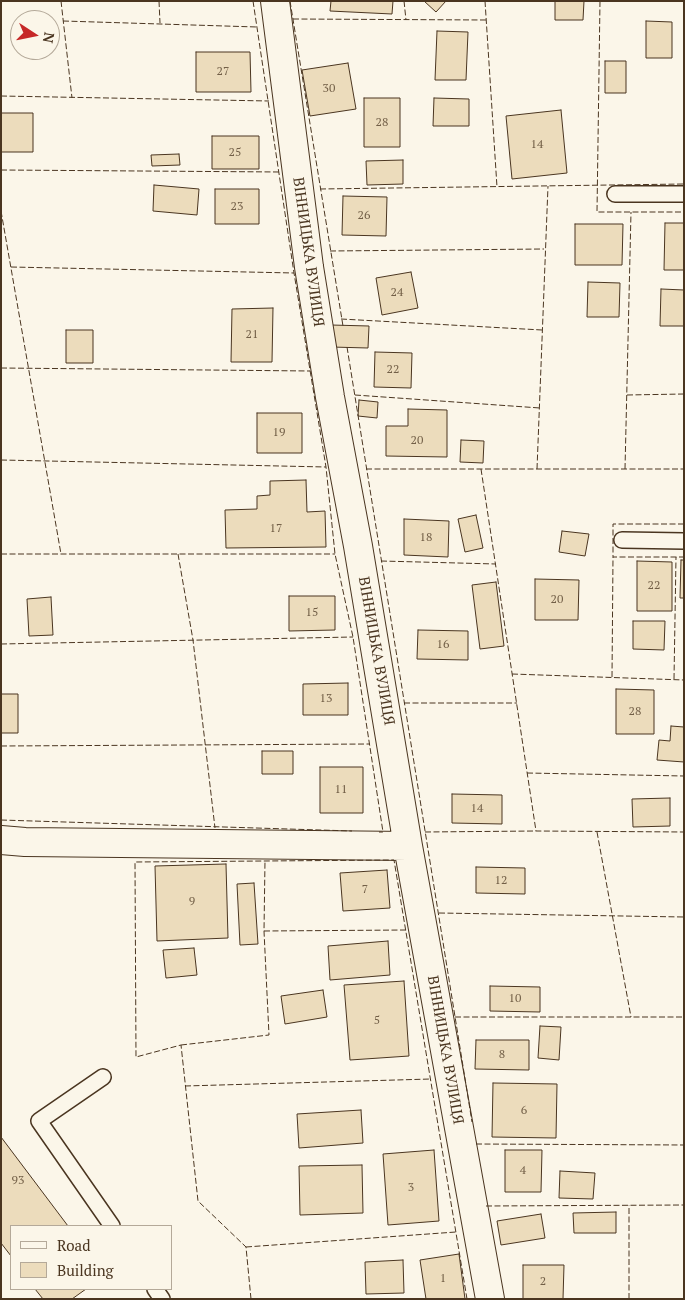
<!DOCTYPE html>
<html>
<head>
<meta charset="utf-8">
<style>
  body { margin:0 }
  #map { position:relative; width:685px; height:1300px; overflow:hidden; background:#fbf6e9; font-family:"PT Serif",serif }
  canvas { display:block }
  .frame { position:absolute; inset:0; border:2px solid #4a3520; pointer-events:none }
  .legend { position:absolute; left:10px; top:1225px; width:162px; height:65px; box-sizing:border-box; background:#fbf6e9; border:1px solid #b4a999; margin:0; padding:6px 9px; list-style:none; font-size:15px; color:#4a3520 }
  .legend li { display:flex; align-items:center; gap:10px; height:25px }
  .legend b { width:25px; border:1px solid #b4a999 }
  .north { position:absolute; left:10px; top:10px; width:50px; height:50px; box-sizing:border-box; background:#fbf6e9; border:1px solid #b4a999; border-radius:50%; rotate:101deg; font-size:14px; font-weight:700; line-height:20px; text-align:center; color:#4a3520 }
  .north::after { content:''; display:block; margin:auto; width:18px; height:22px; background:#c62828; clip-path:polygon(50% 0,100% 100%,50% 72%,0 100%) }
</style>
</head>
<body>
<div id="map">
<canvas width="685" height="1300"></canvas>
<div class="frame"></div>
<ul class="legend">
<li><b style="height:6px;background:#fbf6e9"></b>Road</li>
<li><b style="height:14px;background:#ecdcbc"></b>Building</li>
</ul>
<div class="north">N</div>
</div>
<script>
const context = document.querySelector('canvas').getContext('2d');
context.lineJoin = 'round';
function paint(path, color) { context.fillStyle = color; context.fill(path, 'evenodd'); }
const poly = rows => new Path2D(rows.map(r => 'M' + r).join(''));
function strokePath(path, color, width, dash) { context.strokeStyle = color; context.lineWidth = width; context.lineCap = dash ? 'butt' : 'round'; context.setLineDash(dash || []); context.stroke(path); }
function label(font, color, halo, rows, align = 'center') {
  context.font = font + ' "PT Serif",serif'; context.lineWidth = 4; context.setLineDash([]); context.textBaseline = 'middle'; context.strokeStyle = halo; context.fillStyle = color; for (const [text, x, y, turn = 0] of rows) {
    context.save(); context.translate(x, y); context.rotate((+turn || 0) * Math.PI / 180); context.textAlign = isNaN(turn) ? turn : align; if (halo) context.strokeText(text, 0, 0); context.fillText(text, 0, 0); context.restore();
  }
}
const building = poly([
  [331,1,393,1,392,14,330,11,331,1],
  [424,1,446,1,436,12,424,1],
  [555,1,584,1,583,20,555,20,555,1],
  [646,21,672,22,672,58,646,58,646,21],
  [437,31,468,32,466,80,435,80,437,31],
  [196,52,250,52,251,92,196,92,196,52],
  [605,61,626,61,626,93,605,93,605,61],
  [348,63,356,109,310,116,302,70,348,63],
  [364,98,400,98,400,147,364,147,364,98],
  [434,98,469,99,469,126,433,126,434,98],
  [561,110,567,173,512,179,506,116,561,110],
  [1,113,33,113,33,152,1,152,1,113],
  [212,136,259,136,259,169,212,169,212,136],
  [179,154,180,165,152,166,151,155,179,154],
  [403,160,403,184,367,185,366,161,403,160],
  [154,185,199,189,197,215,153,211,154,185],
  [215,189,259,189,259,224,215,224,215,189],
  [343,196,387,197,386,236,342,235,343,196],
  [665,223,684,223,684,270,664,270,665,223],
  [575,224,623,224,622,265,575,265,575,224],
  [411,272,418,308,382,315,376,278,411,272],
  [588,282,620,283,619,317,587,317,588,282],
  [661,289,684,290,684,326,660,326,661,289],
  [273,308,272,362,231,362,232,309,273,308],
  [331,325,369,326,368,348,331,347,331,325],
  [66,330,93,330,93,363,66,363,66,330],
  [375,352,412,353,411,388,374,387,375,352],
  [359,400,378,402,377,418,358,416,359,400],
  [408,409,447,410,447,457,386,456,386,426,408,426,408,409],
  [257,413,302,413,302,453,257,453,257,413],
  [461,440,484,441,483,463,460,462,461,440],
  [306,480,307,512,325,511,326,547,226,548,225,510,257,509,257,496,270,495,270,481,306,480],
  [476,515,483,548,465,552,458,519,476,515],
  [404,519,449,521,448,557,404,555,404,519],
  [562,531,589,534,585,556,559,552,562,531],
  [681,560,684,560,684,598,680,598,681,560],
  [637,561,672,562,672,611,637,611,637,561],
  [535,579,579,580,578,620,535,620,535,579],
  [496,582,504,646,480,649,472,585,496,582],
  [289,596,335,596,335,630,289,631,289,596],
  [51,597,53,635,29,636,27,599,51,597],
  [633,621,665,621,664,650,633,649,633,621],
  [418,630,468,631,468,660,417,659,418,630],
  [348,683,348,715,303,715,303,684,348,683],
  [616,689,654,690,654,734,616,734,616,689],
  [1,694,18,694,18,733,1,733,1,694],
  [671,726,684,727,684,762,657,760,659,740,670,741,671,726],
  [262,751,293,751,293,774,262,774,262,751],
  [320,767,363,767,363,813,320,813,320,767],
  [452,794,502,795,502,824,452,823,452,794],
  [670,798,670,826,633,827,632,799,670,798],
  [226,864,228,938,157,941,155,866,226,864],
  [476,867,525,868,525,894,476,893,476,867],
  [387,870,390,908,343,911,340,873,387,870],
  [254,883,258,944,240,945,237,884,254,883],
  [388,941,390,975,330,980,328,946,388,941],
  [194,948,197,975,166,978,163,950,194,948],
  [404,981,409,1056,350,1060,344,985,404,981],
  [490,986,540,987,540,1012,490,1011,490,986],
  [323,990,327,1017,285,1024,281,996,323,990],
  [540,1026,561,1027,559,1060,538,1058,540,1026],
  [476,1040,529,1040,529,1070,475,1069,476,1040],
  [493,1083,557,1084,556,1138,492,1137,493,1083],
  [361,1110,363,1143,299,1148,297,1114,361,1110],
  [1,1137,68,1226,11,1226,11,1256,1,1243,1,1137],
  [434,1150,439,1221,388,1225,383,1154,434,1150],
  [505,1150,542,1150,541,1192,505,1192,505,1150],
  [362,1165,363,1213,300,1215,299,1166,362,1165],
  [560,1171,595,1173,593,1199,559,1198,560,1171],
  [616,1212,616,1233,574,1233,573,1213,616,1212],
  [541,1214,545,1238,501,1245,497,1221,541,1214],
  [459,1254,465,1299,426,1299,420,1260,459,1254],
  [403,1260,404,1293,366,1294,365,1262,403,1260],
  [523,1265,564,1265,563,1299,523,1299,523,1265],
  [35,1289,86,1289,72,1299,43,1299,35,1289]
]);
paint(building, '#ecdcbc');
strokePath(building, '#4a3520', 1);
const service = poly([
  [615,194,684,194],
  [622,540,684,541],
  [103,1077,39,1121,112,1226],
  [155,1289,162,1299]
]);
const minor = poly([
  [275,1,309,267,330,397,358,546,408,846,490,1299],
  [1,840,25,842,408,846]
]);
strokePath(service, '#4a3520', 18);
strokePath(minor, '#4a3520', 30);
strokePath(service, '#fbf6e9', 15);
strokePath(minor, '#fbf6e9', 28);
strokePath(poly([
  [61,1,72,98],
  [159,1,160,23],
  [253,1,294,273,326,467,335,554,353,637,383,832,379,832],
  [290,1,343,326],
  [404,1,406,20],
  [485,1,497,187],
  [600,1,597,212,684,212],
  [293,19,486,20],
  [63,21,257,27],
  [1,96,269,101],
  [1,170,280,172],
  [320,189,684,184],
  [1,211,61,554],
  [330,251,544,249],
  [11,267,294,273],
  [341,319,542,330],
  [347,347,472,1122],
  [1,368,310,371],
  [355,395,540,408],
  [627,395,684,394],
  [1,460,326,467],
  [366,469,684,469],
  [481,469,536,831,684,832],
  [537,469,548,186],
  [625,469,631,212],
  [684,524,613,524,613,557,684,557],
  [1,554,335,554],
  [178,554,193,640,215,828],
  [381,561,496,564],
  [1,644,353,637],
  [512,674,684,680],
  [612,677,613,557],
  [674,679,676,557],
  [404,703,517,703],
  [1,746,370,744],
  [527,773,684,776],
  [1,820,352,831],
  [425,832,536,831],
  [597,832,631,1017],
  [439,913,684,917],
  [264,931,406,930],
  [455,1017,684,1017],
  [181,1045,269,1035,264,931,265,861],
  [185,1086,431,1079],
  [476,1144,684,1145],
  [486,1206,684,1205],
  [246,1247,456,1232],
  [251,1299,246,1247,198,1201,181,1045,136,1057,135,862,394,860,467,1299],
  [629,1299,629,1205]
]), '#4a3520', 1, [6, 2.5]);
label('12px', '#725f47', null, [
  ["27",223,72],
  ["30",329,89],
  ["28",382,123],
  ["14",537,145],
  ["25",235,153],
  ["23",237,207],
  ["26",364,216],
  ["24",397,293],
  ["21",252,335],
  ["22",393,370],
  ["19",279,433],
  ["20",417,441],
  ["17",276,529],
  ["18",426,538],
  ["22",654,586],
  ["20",557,600],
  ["15",312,613],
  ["16",443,645],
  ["13",326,699],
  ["28",635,712],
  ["11",341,790],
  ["14",477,809],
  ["12",501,881],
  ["7",365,890],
  ["9",192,902],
  ["10",515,999],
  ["5",377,1021],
  ["8",502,1055],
  ["6",524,1111],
  ["4",523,1171],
  ["93",18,1181],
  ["3",411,1188],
  ["1",443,1279],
  ["2",543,1282]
]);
label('15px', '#4a3520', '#fbf6e9', [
  ["ВІННИЦЬКА ВУЛИЦЯ",308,252,82],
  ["ВІННИЦЬКА ВУЛИЦЯ",376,651,80],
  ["ВІННИЦЬКА ВУЛИЦЯ",445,1050,80]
]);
</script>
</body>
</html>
